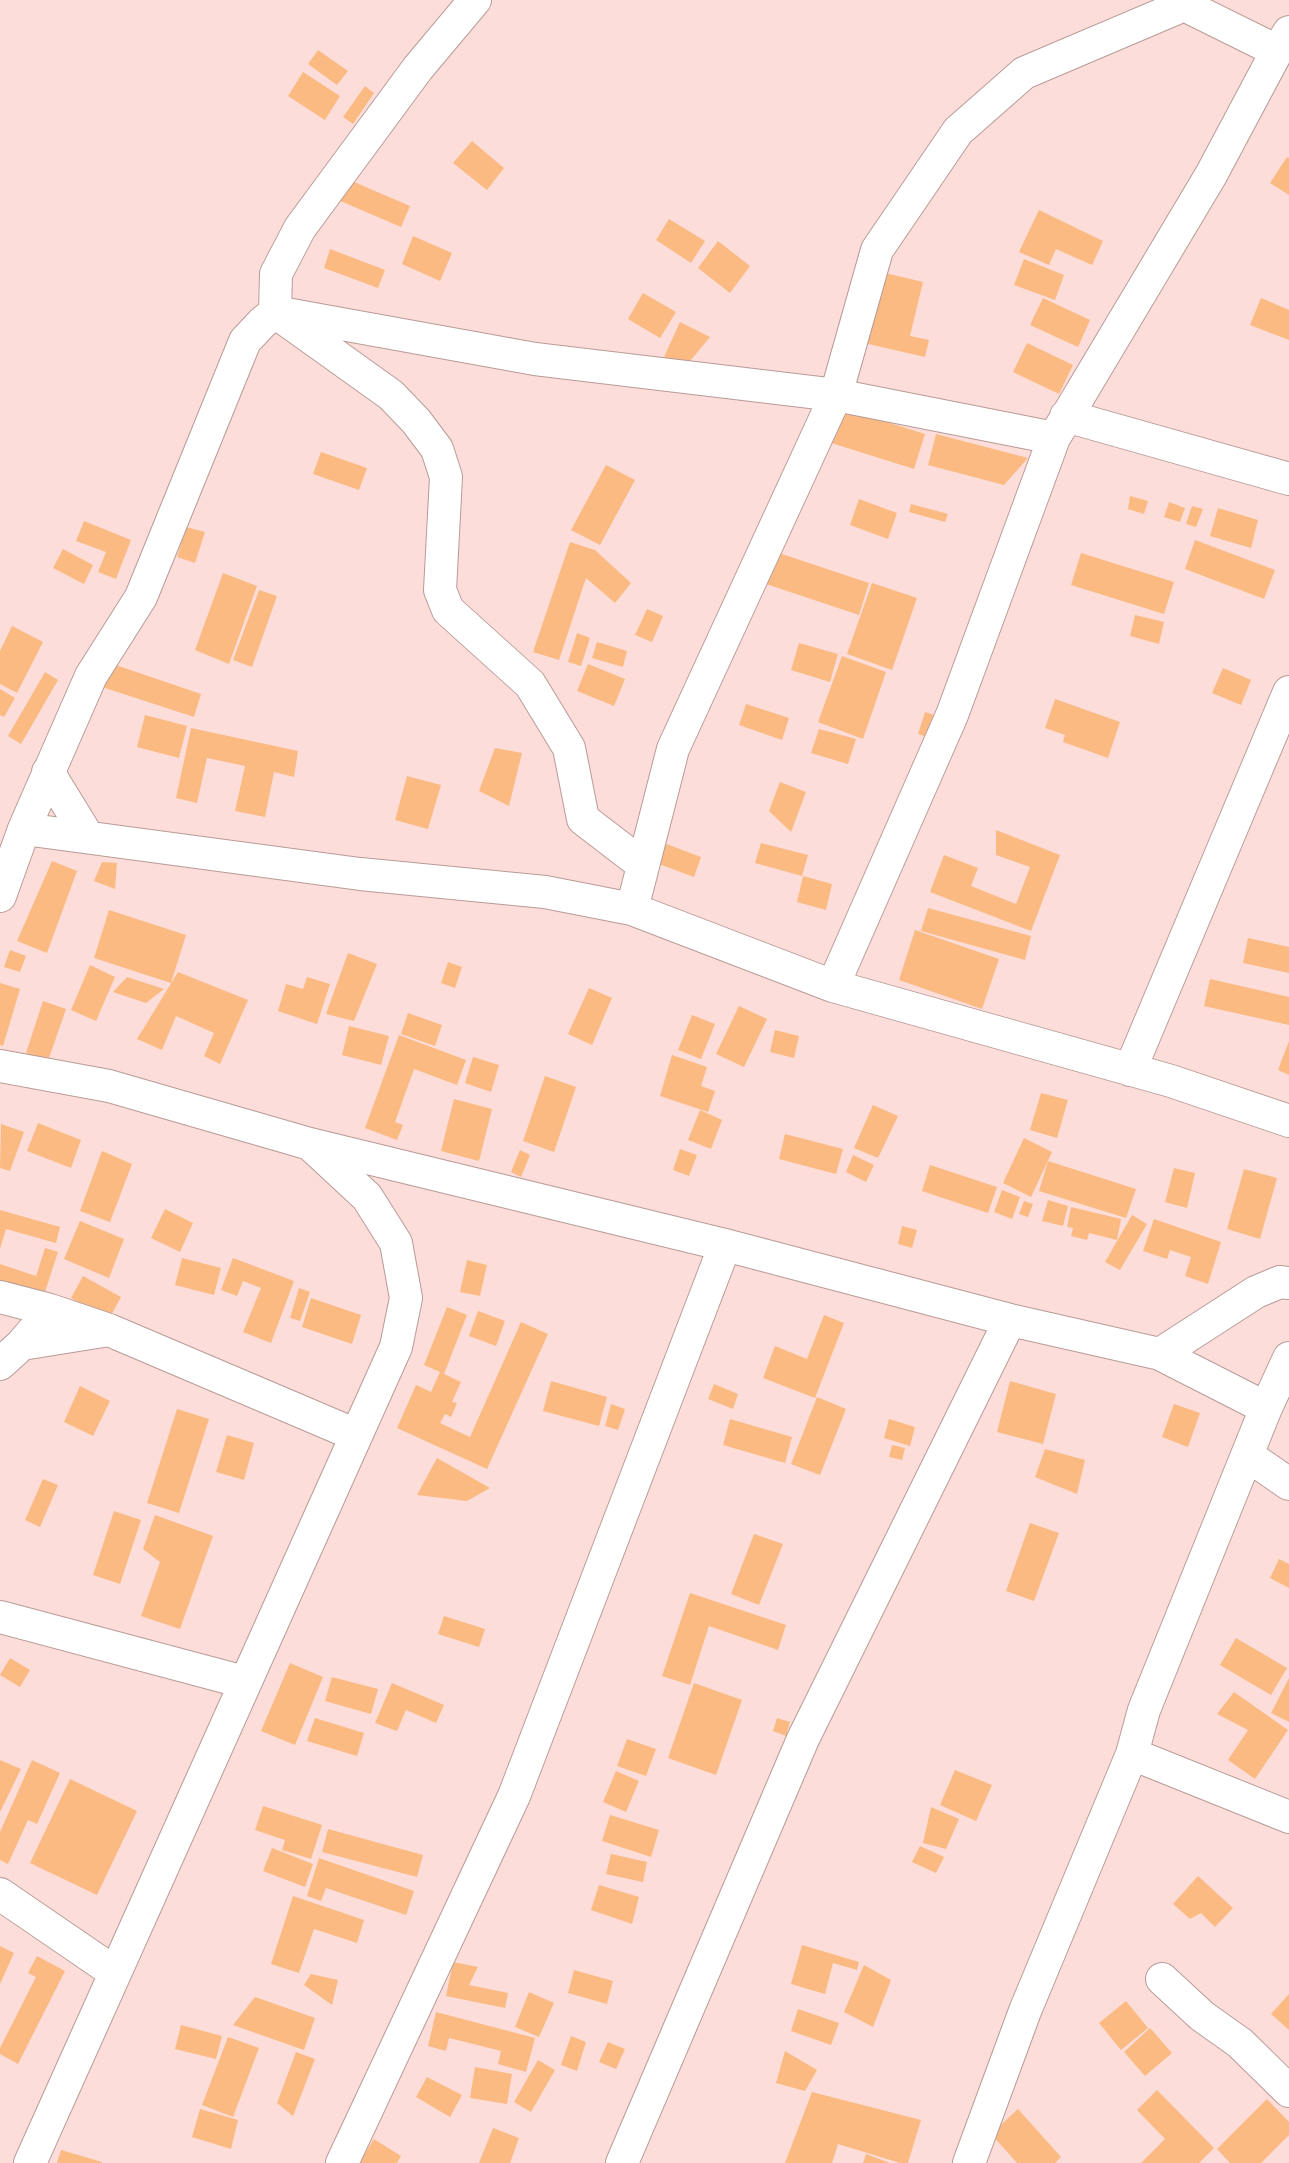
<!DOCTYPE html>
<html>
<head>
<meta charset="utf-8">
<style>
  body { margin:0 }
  canvas { display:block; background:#fdddd9 }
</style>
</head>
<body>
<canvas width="1289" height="2163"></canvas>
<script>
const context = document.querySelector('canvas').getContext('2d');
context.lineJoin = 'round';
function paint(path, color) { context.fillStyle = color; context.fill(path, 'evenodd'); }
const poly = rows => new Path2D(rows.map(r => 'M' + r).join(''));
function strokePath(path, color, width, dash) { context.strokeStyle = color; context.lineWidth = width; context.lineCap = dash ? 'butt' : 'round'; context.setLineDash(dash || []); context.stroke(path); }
paint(poly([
  [318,50,348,71,337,85,308,64],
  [303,72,340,96,325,120,288,96],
  [365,86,374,93,353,124,343,117],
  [472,141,504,168,487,190,453,163],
  [1287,157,1289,158,1289,195,1270,183],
  [347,179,410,206,401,227,338,200],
  [1039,210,1103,241,1092,265,1056,249,1049,265,1019,252],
  [669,219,705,241,691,263,656,240],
  [413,236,452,253,440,281,402,264],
  [718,241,750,266,730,293,698,268],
  [330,249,385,270,378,288,324,268],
  [1024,259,1064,275,1055,300,1014,285],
  [881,272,923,282,910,336,929,340,925,357,864,343],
  [643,293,676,312,660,338,628,319],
  [1043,298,1090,320,1078,347,1030,325],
  [1261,298,1289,310,1289,340,1250,325],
  [680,322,710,337,685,367,664,357],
  [1027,343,1073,365,1059,394,1013,372],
  [835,406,925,434,914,469,825,441],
  [936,434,1028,458,1004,485,928,465],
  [321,452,367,468,359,490,313,474],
  [606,465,635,480,600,545,571,530],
  [1130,496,1148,501,1144,514,1128,509],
  [859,499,897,513,888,539,850,525],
  [1169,502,1185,508,1180,522,1164,517],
  [911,504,948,514,945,522,909,512],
  [1192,506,1203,509,1196,527,1186,524],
  [1218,508,1258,520,1251,548,1210,536],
  [84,521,131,540,116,579,98,572,106,552,76,541],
  [186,527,205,532,195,563,177,557],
  [1195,540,1275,570,1264,599,1185,569],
  [570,542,595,550,631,583,615,603,586,578,559,660,533,652],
  [63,549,93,565,84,584,53,568],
  [776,552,869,583,859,615,766,584],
  [1081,553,1174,582,1164,614,1071,585],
  [223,573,257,586,229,664,195,650],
  [872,583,917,598,892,670,847,654],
  [259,590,277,596,252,667,233,660],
  [647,609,663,616,652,642,635,635],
  [1135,615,1164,622,1159,644,1130,636],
  [12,626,43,642,17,693,0,684,0,651],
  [577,633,590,638,581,666,568,662],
  [597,642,627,651,623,667,592,658],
  [799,643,838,654,830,682,791,670],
  [842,656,886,672,863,739,818,722],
  [107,662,201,694,194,717,99,686],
  [588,664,625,679,614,706,577,691],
  [1223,668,1251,680,1241,705,1212,693],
  [45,672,58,680,21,744,8,736],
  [0,689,15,698,4,717,0,715],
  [1055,699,1120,722,1108,758,1063,742,1065,735,1045,728],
  [746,704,789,718,782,740,739,725],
  [925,712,940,717,933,739,918,734],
  [145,715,187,726,179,758,137,747],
  [191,728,298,751,294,777,274,772,265,817,235,811,245,766,207,758,197,803,176,798],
  [819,729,856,739,848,764,811,753],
  [495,748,522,753,509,806,479,791],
  [407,776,441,785,428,829,395,820],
  [780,782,806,792,791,832,769,811],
  [996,830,1060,855,1031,931,930,892,944,855,978,868,971,886,1016,904,1030,867,996,855],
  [656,840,701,857,694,877,648,860],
  [761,843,808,855,802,876,755,863],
  [52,861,77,871,47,953,17,941],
  [102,862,117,863,115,889,94,881],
  [803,876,832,884,826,910,797,902],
  [928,908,1031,936,1025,960,921,931],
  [109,910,186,935,171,983,94,958],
  [915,930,999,959,982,1009,899,980],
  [1248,938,1289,947,1289,973,1243,963],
  [10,950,26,956,20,972,4,967],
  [348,953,377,964,354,1021,326,1014],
  [448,962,462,967,455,988,441,983],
  [90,965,115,977,96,1021,71,1010],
  [178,972,248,1000,220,1064,204,1056,214,1033,176,1016,162,1050,137,1039],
  [127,977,164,989,146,1003,113,992],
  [307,977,330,984,317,1024,278,1011,286,984,303,989],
  [1210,979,1289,997,1289,1025,1204,1006],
  [0,983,20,989,3,1046,0,1045],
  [589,988,612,998,592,1045,568,1034],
  [43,1001,66,1009,48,1061,26,1053],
  [739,1006,767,1019,744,1067,716,1054],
  [408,1013,442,1025,435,1046,401,1034],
  [692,1015,715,1024,701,1059,678,1050],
  [349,1026,389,1036,381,1065,342,1055],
  [775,1030,799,1036,794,1058,770,1052],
  [399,1035,466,1060,457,1085,414,1069,395,1122,403,1125,397,1140,365,1128],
  [1289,1041,1289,1075,1278,1070],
  [672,1055,707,1067,701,1086,715,1091,708,1112,660,1096],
  [473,1057,499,1065,491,1092,465,1083],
  [545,1076,576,1087,554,1152,523,1141],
  [1041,1093,1068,1100,1057,1138,1030,1130],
  [454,1099,492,1109,479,1161,441,1151],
  [873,1105,898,1116,878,1158,854,1148],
  [700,1110,722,1120,711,1149,688,1140],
  [38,1123,81,1140,71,1168,27,1151],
  [1,1124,24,1132,10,1171,0,1168],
  [785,1134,843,1149,836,1174,779,1159],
  [1024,1138,1052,1152,1031,1197,1003,1183],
  [680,1149,697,1155,689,1176,673,1170],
  [520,1150,530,1155,521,1177,511,1172],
  [102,1151,132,1164,110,1222,80,1211],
  [853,1155,874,1165,866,1182,846,1172],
  [1048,1161,1136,1189,1126,1218,1039,1191],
  [930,1165,997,1187,988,1213,922,1191],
  [1174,1168,1195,1173,1187,1208,1165,1202],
  [1244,1169,1277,1178,1260,1239,1227,1229],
  [1002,1190,1020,1197,1012,1219,994,1212],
  [1048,1200,1068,1206,1063,1226,1042,1221],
  [1024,1201,1033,1204,1028,1217,1019,1214],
  [1071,1207,1121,1219,1117,1240,1089,1233,1087,1240,1071,1236,1073,1228,1067,1227],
  [165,1209,193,1223,180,1252,151,1238],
  [0,1210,60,1227,56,1243,6,1229,0,1249],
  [1132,1215,1147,1224,1120,1270,1105,1262],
  [1154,1219,1221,1242,1208,1284,1185,1276,1191,1257,1170,1250,1167,1259,1143,1251],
  [80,1221,124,1239,109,1278,64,1259],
  [902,1226,917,1230,912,1248,898,1244],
  [45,1248,58,1252,41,1304,0,1290,0,1264,36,1276],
  [182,1258,221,1268,214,1295,175,1285],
  [233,1258,294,1281,271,1343,243,1332,261,1288,243,1281,237,1296,221,1290],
  [467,1260,487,1265,480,1296,460,1292],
  [83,1276,121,1297,109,1319,71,1298],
  [299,1288,310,1292,300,1321,290,1318],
  [311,1298,361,1315,352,1344,302,1327],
  [447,1307,467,1315,444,1374,461,1382,452,1402,457,1403,451,1417,445,1414,440,1423,470,1437,521,1322,548,1334,487,1469,397,1428,416,1385,431,1392,440,1372,424,1365],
  [478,1311,505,1321,496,1346,469,1336],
  [824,1315,844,1323,815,1398,763,1378,775,1346,807,1359],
  [551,1381,607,1397,599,1426,543,1411],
  [1010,1381,1056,1394,1043,1444,997,1432],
  [714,1384,738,1394,733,1409,708,1399],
  [80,1386,110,1401,93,1436,64,1422],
  [817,1397,846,1409,820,1475,791,1464],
  [611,1404,625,1409,618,1430,605,1426],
  [1174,1404,1200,1413,1188,1447,1162,1437],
  [177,1409,209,1419,179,1513,147,1503],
  [730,1419,792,1437,785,1463,723,1445],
  [889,1419,915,1427,910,1446,884,1438],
  [227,1435,254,1443,244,1480,216,1472],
  [892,1445,905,1448,902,1460,889,1457],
  [1045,1449,1085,1460,1077,1494,1035,1477],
  [437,1458,490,1488,467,1501,417,1495],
  [43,1479,58,1485,40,1527,25,1520],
  [114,1511,141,1520,120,1584,93,1575],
  [155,1515,213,1536,180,1629,141,1616,160,1562,143,1549],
  [1030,1523,1059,1533,1034,1601,1006,1591],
  [754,1534,783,1544,759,1605,731,1594],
  [1279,1559,1289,1564,1289,1588,1270,1578],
  [690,1593,786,1625,778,1650,709,1626,690,1685,662,1676],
  [444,1616,485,1629,479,1647,438,1634],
  [1236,1638,1287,1668,1271,1695,1220,1665],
  [10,1658,30,1670,20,1687,0,1675],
  [290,1663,323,1677,295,1745,261,1731],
  [332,1677,378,1689,371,1714,325,1701],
  [1289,1678,1289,1722,1271,1713],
  [392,1683,444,1705,436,1723,406,1710,397,1731,375,1723],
  [694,1683,742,1700,716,1775,668,1758],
  [1234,1692,1288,1730,1255,1779,1228,1760,1248,1730,1217,1714],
  [315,1718,364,1733,357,1756,307,1741],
  [777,1718,790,1722,786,1736,773,1731],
  [627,1739,656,1749,646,1776,617,1766],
  [0,1760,21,1769,0,1812],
  [32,1760,60,1773,37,1824,28,1820,8,1864,0,1860,0,1832],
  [955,1770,992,1785,976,1821,940,1805],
  [616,1771,639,1781,626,1812,603,1802],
  [70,1779,137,1811,97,1895,30,1863],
  [263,1806,322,1825,311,1859,282,1850,285,1840,255,1830],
  [931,1807,959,1819,946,1849,923,1843],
  [610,1815,659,1830,651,1857,602,1841],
  [328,1829,423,1855,417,1877,322,1852],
  [920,1846,944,1857,936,1873,912,1862],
  [272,1848,313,1864,305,1887,263,1871],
  [611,1854,647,1862,643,1882,606,1874],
  [319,1858,414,1891,406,1915,326,1888,321,1901,307,1896],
  [1198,1876,1233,1908,1215,1927,1201,1913,1190,1919,1173,1904],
  [599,1885,639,1897,632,1924,591,1910],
  [293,1896,364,1920,357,1943,314,1929,299,1973,271,1964],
  [802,1945,859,1962,857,1970,833,1963,825,1994,791,1984],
  [0,1946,14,1953,0,1984],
  [37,1956,65,1971,18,2064,0,2054,0,2048,36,1977,28,1973],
  [453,1962,478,1967,469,1985,508,1993,505,2008,446,1996],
  [864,1965,891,1980,873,2027,844,2012],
  [574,1970,613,1981,607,2004,568,1993],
  [311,1974,338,1980,332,2005,304,1985],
  [529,1992,554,2003,539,2037,515,2027],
  [1289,1994,1289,2030,1271,2014],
  [255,1997,315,2018,304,2050,233,2025],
  [1126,2001,1148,2028,1121,2050,1099,2023],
  [798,2009,839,2023,831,2045,791,2031],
  [436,2012,535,2038,526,2072,498,2064,501,2051,449,2038,446,2051,428,2046],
  [181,2025,222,2036,216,2059,175,2049],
  [1150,2028,1172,2053,1145,2076,1124,2052],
  [571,2036,586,2042,577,2071,561,2065],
  [228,2037,259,2048,233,2117,202,2105],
  [608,2042,625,2049,616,2069,599,2062],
  [785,2051,817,2070,805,2091,776,2083],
  [296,2052,315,2059,293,2116,277,2103],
  [538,2060,555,2070,531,2112,514,2102],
  [475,2067,512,2074,507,2104,470,2098],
  [427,2077,462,2095,450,2117,416,2097],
  [1157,2090,1214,2148,1199,2163,1141,2163,1165,2139,1137,2110],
  [812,2092,921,2120,908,2163,900,2163,838,2144,832,2163,785,2163],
  [1267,2099,1289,2122,1289,2135,1261,2163,1230,2163,1217,2149],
  [200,2109,238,2120,231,2149,192,2137],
  [1018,2109,1061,2157,1055,2163,1017,2163,991,2134],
  [493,2128,519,2138,510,2163,479,2163],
  [374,2139,401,2156,397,2163,359,2163],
  [61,2150,102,2162,102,2163,57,2163],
  [866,2154,890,2163,863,2163]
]), '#fbba82');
const minor = poly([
  [275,312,276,274,300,228,418,68,475,0],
  [282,317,391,395,416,421,437,449,446,477,440,590,448,610,530,684,569,748,583,819,643,865],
  [1066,416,1289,479],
  [48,772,88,837],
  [24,829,360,874,545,892,632,909,833,986,1171,1081,1289,1121],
  [0,896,24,829,91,676,141,597,245,341,262,323,275,312,535,359,836,395,1054,438],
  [632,909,673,749,836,395,877,250,958,131,1024,73,1184,5,1277,51],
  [833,986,952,715,1054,438,1211,175,1277,51,1289,32],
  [0,1066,109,1086,310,1144,725,1245,1010,1320,1160,1354,1266,1408],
  [1130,1070,1289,692],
  [0,1297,50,1310,109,1330,356,1435],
  [22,1344,103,1331],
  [1160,1354,1256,1292,1280,1282,1289,1283],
  [0,1364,22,1344,34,1330],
  [1247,1455,1289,1484],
  [0,1617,244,1682],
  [1132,1754,1289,1817],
  [0,1894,114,1972],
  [1162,1979,1202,2016,1240,2043,1289,2091],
  [30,2163,396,1347,406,1298,396,1243,367,1197,311,1145],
  [342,2163,514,1796,725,1245],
  [622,2163,803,1739,1010,1320],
  [969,2163,1025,2011,1132,1754,1144,1710,1266,1408,1289,1358]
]);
strokePath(minor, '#b89b97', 34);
strokePath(minor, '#fff', 32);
</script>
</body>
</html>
